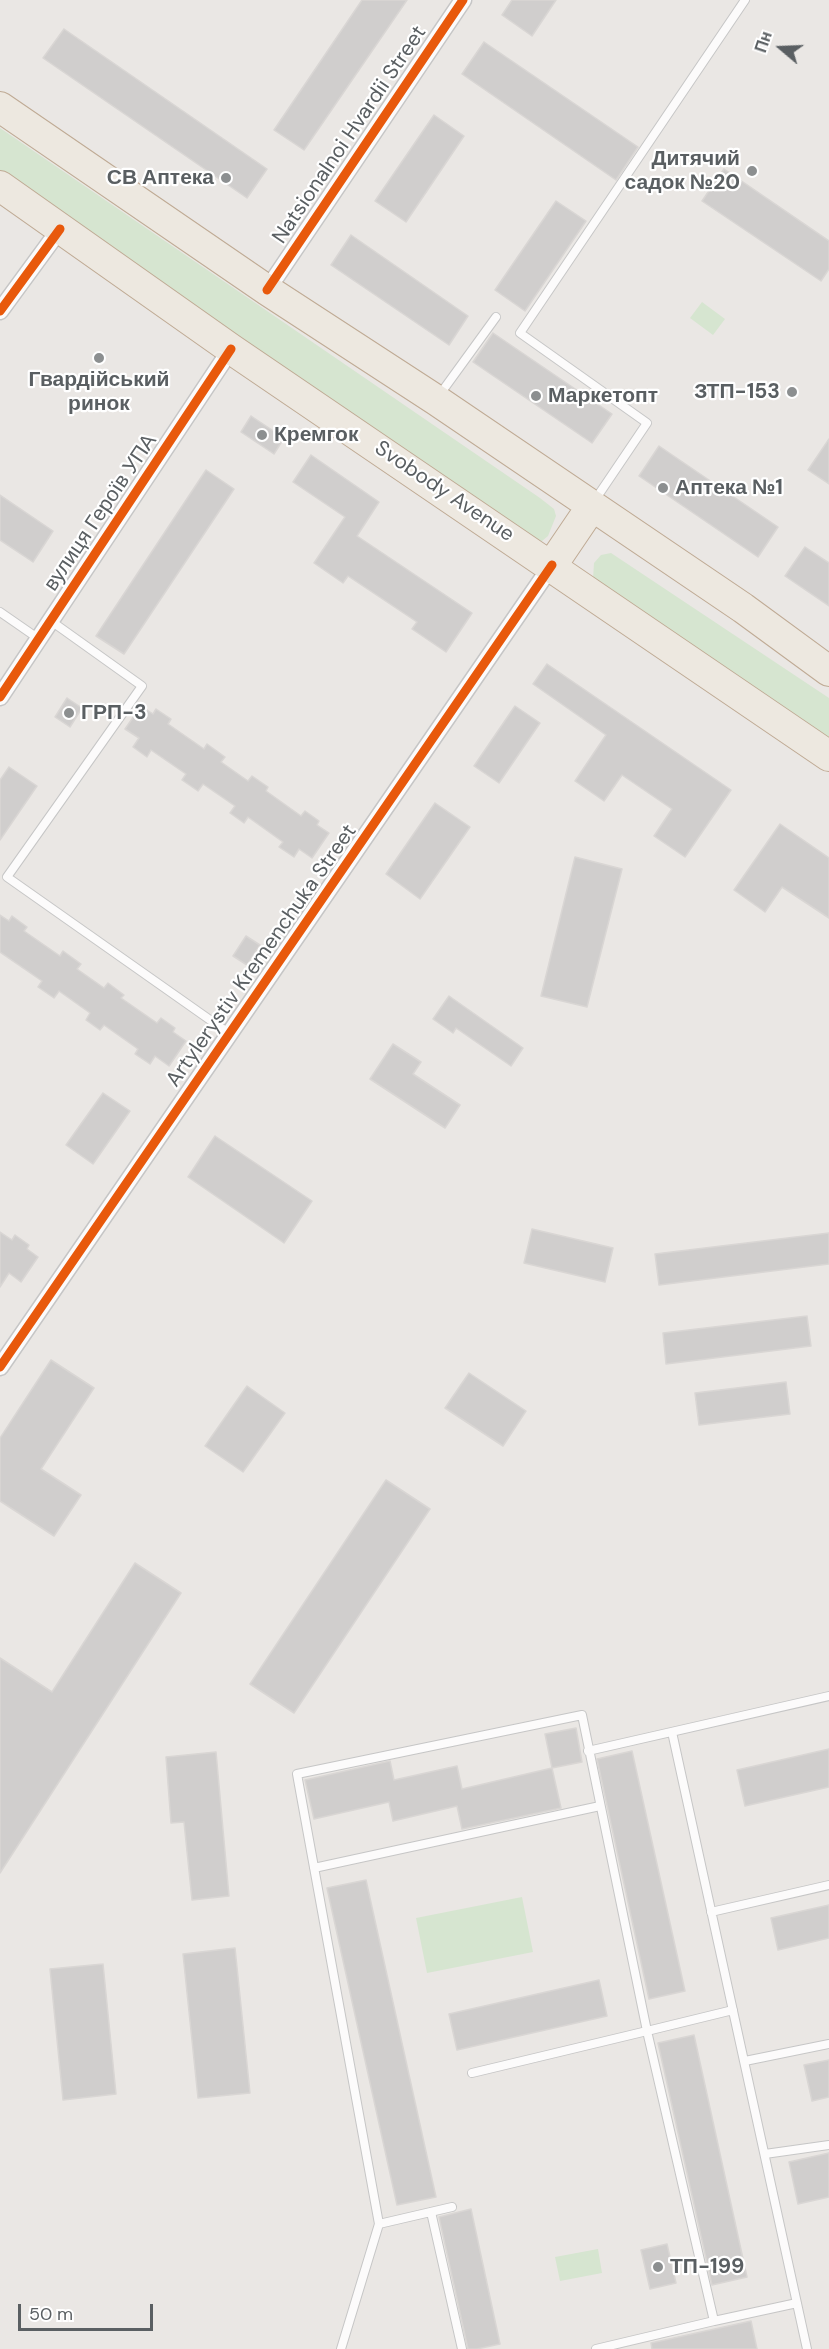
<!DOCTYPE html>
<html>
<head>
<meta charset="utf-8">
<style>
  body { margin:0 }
  #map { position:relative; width:829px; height:2349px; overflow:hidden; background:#eae7e4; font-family:"DM Sans",sans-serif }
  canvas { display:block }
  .north { position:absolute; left:751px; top:18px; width:60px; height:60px; -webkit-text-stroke:4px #fff; paint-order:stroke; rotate:289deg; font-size:16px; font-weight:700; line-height:24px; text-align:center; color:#5a5f62 }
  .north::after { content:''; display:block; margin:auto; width:21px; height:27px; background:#5a5f62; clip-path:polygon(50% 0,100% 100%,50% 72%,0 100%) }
  .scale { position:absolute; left:18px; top:2304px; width:135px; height:27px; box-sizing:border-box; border:3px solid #5a5f62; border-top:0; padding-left:8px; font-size:18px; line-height:21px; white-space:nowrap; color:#5a5f62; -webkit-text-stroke:4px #fff; paint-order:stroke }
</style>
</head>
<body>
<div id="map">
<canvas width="829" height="2349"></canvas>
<div class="north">Пн</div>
<div class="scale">50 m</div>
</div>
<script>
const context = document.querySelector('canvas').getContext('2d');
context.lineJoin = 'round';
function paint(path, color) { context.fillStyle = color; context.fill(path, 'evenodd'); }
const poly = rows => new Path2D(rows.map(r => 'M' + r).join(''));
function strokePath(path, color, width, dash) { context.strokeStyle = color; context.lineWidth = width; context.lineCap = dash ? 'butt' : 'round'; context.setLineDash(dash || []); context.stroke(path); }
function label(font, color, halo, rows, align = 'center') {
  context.font = font + ' "DM Sans",sans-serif'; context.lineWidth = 4.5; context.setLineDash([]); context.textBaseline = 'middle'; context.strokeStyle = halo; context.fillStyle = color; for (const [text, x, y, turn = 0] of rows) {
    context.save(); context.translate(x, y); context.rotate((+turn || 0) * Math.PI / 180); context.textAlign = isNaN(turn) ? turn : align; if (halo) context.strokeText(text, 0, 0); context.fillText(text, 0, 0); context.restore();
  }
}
paint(poly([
  [0,128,540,498,554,509,556,516,548,536,542,541,535,540,0,172],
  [702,302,725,319,713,335,690,318],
  [611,553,829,698,829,742,593,579,594,563,601,555],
  [522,1897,533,1952,427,1973,416,1918],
  [598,2249,602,2273,560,2281,555,2257]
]), '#d6e5d0');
const building = poly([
  [362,0,407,0,304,150,274,130,362,0],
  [512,0,556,0,532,36,502,15,512,0],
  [64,29,267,169,247,198,43,58,64,29],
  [484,42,638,147,616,180,462,74,484,42],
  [434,115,464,136,406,222,375,201,434,115],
  [724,169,829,241,829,269,821,281,702,201,724,169],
  [556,201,586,221,525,311,495,290,556,201],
  [351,235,468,316,449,345,331,265,351,235],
  [493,333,612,414,592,443,473,362,493,333],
  [251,416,284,438,274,454,241,432,251,416],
  [829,439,829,484,808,470,829,439],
  [659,446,778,527,758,557,639,476,659,446],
  [311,455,379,502,357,536,472,613,446,652,412,629,417,622,348,576,343,583,314,563,345,517,293,482,311,455],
  [206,470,234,489,124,654,96,636,206,470],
  [0,495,53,531,33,562,0,540,0,495],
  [805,547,829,563,829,606,785,576,805,547],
  [547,664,731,790,685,857,654,836,672,809,622,775,604,801,575,781,606,735,533,684,547,664],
  [67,698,82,708,70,727,55,717,67,698],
  [141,706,153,714,156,709,171,719,168,724,204,749,207,744,225,757,221,762,248,781,252,776,268,787,266,791,301,816,305,811,319,821,317,825,329,833,312,858,299,849,294,857,279,847,283,842,248,817,244,823,230,813,235,806,203,784,198,791,182,780,186,774,151,750,147,757,133,747,139,738,125,729,141,706],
  [515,706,540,723,499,783,474,766,515,706],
  [9,767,37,786,0,840,0,780,9,767],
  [435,803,470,827,420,899,386,874,435,803],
  [780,824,829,858,829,918,782,887,765,912,734,890,780,824],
  [575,857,622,869,587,1007,541,996,575,857],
  [0,915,9,921,12,916,27,927,24,931,60,956,63,951,81,964,77,969,104,988,108,983,124,995,121,998,157,1023,161,1018,175,1028,173,1032,186,1041,169,1066,155,1056,150,1064,135,1054,138,1049,104,1025,100,1030,86,1020,90,1013,59,991,54,998,38,987,42,981,0,952,0,915],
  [246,936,260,945,247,965,233,956,246,936],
  [449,996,523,1048,511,1066,456,1028,453,1033,433,1019,449,996],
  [393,1044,421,1062,413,1074,460,1105,445,1128,370,1079,393,1044],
  [103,1093,130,1111,93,1164,66,1145,103,1093],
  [215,1136,312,1201,284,1243,188,1177,215,1136],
  [532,1229,613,1248,605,1282,524,1263,532,1229],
  [0,1232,12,1240,15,1235,29,1245,27,1249,38,1257,21,1282,9,1273,0,1287,0,1232],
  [829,1233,829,1264,659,1285,655,1254,829,1233],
  [807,1316,811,1346,666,1364,663,1333,807,1316],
  [51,1360,94,1388,41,1469,81,1495,54,1536,0,1501,0,1438,51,1360],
  [469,1373,526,1411,503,1446,445,1408,469,1373],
  [786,1382,790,1414,699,1425,695,1393,786,1382],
  [247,1386,285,1413,243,1472,205,1446,247,1386],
  [386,1480,430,1509,294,1713,250,1684,386,1480],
  [135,1563,181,1593,0,1873,0,1658,52,1692,135,1563],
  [576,1728,582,1762,552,1768,545,1734,576,1728],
  [829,1749,829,1787,745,1806,737,1770,829,1749],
  [632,1751,685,1991,649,1999,597,1759,632,1751],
  [216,1752,229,1896,192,1900,184,1822,171,1823,166,1757,216,1752],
  [390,1761,394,1780,457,1766,462,1789,552,1768,561,1808,462,1829,457,1806,393,1821,389,1802,314,1819,305,1780,390,1761],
  [366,1880,436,2197,397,2205,327,1888,366,1880],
  [829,1905,829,1938,778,1950,771,1918,829,1905],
  [235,1948,250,2093,198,2098,183,1954,235,1948],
  [103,1964,116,2094,63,2100,50,1969,103,1964],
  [599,1980,607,2016,457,2050,449,2014,599,1980],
  [694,2035,747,2277,712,2285,658,2043,694,2035],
  [829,2060,829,2097,812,2101,804,2065,829,2060],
  [829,2153,829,2197,798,2204,789,2162,829,2153],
  [471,2209,500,2344,477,2349,468,2349,439,2217,471,2209],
  [667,2244,676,2283,650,2289,641,2250,667,2244],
  [751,2321,757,2349,652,2349,651,2343,751,2321]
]);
paint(building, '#d0cecd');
strokePath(building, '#d9d6d4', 1.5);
const lane = poly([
  [438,397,496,317],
  [595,500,647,423,520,333,745,0],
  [0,612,39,639],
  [51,621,142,686,7,877,230,1034],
  [672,1732,807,2349],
  [588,1751,829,1696],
  [314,1868,600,1806],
  [711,1912,829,1885],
  [745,2061,829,2044],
  [472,2073,647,2031,714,2321,797,2303],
  [765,2154,829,2145],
  [431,2212,462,2349],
  [379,2224,452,2207],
  [341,2349,379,2224,297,1774,582,1715,647,2031,733,2010],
  [596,2349,714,2321]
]);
const street = poly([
  [267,290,463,0],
  [0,311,60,229],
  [0,697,231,349],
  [0,1367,552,565]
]);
const highway = poly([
  [0,107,267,290,436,400,743,608,829,671],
  [0,186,231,349,829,756],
  [552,565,592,506]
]);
strokePath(lane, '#c6c6c6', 10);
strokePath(street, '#c6c6c6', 19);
strokePath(highway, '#bfaa94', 32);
strokePath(lane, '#fcfbfb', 8);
strokePath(street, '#fcfbfb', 16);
strokePath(highway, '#ede8e0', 30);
strokePath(poly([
  [267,290,463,0],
  [0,311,60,229],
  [0,697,231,349],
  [0,1367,552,565]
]), '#e8590c', 9);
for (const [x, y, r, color] of [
  [752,171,6,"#8c8f90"],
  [226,178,6,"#8c8f90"],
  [99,358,6,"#8c8f90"],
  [792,392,6,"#8c8f90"],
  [536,396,6,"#8c8f90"],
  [262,435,6,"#8c8f90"],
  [663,488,6,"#8c8f90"],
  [69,713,6,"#8c8f90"],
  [658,2267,6,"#8c8f90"]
]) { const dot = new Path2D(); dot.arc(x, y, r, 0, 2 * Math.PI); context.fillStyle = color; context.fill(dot); strokePath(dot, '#fff', 2); }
label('21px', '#5a5f62', '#fff', [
  ["Natsionalnoi Hvardii Street",350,135,-56],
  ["Svobody Avenue",444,492,34],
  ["вулиця Героїв УПА",101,513,-56],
  ["Artylerystiv Kremenchuka Street",262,956,-55]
]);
label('bold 21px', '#5a5f62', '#fff', [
  ["Дитячий",740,159,"right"],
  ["садок №20",740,183,"right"],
  ["СВ Аптека",214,178,"right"],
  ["Гвардійський",99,380,"center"],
  ["ринок",99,404,"center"],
  ["ЗТП-153",780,392,"right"],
  ["Маркетопт",548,396],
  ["Кремгок",274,435],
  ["Аптека №1",675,488],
  ["ГРП-3",81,713],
  ["ТП-199",670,2267]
], 'left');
</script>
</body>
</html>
